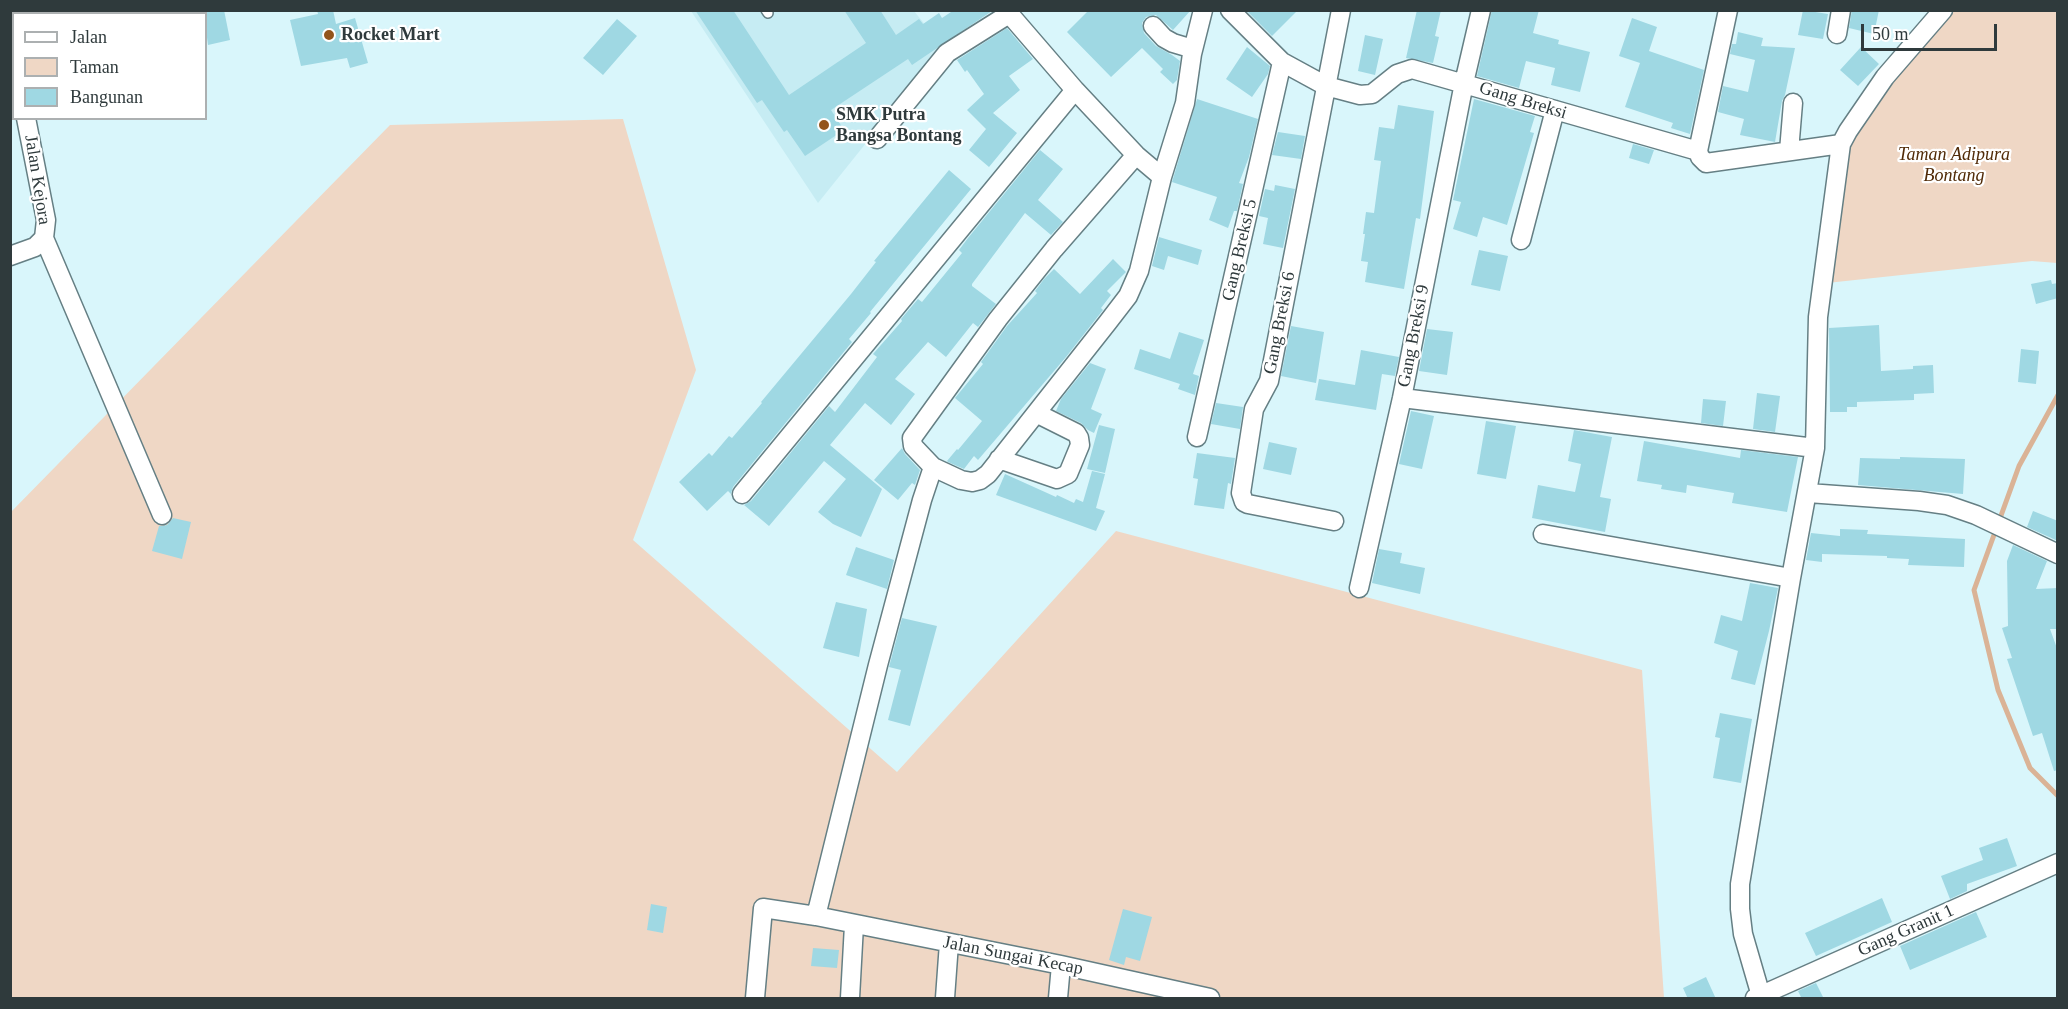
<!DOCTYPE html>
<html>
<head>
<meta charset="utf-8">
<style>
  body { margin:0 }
  #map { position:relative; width:2068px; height:1009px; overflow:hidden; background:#d9f6fb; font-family:Georgia,serif }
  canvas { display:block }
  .frame { position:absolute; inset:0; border:12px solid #2f3a3c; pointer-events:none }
  .legend { position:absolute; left:12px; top:12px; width:195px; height:108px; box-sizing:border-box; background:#fff; border:2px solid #acb0b1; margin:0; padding:8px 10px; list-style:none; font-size:18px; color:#2f3a3c }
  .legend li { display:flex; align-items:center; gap:12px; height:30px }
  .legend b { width:30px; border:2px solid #acb0b1 }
  .scale { position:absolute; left:1861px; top:24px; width:136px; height:27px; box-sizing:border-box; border:3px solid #2f3a3c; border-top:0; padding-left:8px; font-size:18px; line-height:21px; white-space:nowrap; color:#2f3a3c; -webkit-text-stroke:4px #fff; paint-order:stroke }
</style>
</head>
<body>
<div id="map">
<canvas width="2068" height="1009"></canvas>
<div class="frame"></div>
<ul class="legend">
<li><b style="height:8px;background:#fff"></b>Jalan</li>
<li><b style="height:16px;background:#efd7c5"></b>Taman</li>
<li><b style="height:16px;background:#9fd8e3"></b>Bangunan</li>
</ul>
<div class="scale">50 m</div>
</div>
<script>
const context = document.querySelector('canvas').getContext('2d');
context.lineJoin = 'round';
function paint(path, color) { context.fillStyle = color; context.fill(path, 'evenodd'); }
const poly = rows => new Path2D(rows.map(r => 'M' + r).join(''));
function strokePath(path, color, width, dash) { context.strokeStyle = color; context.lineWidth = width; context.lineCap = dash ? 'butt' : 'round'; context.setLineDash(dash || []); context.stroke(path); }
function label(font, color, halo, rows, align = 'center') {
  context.font = font + ' Georgia,serif'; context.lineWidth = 4.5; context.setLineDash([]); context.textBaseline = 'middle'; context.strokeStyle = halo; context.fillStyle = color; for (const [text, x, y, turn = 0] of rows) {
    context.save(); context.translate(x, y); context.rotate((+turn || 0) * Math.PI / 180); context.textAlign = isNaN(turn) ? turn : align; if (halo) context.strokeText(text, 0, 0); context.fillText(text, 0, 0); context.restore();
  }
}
paint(poly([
  [691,11,914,11,943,47,818,203]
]), '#c6ecf3');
paint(poly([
  [1952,11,2057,11,2057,263,2032,261,1827,283,1852,131,1895,72],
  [623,119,696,370,633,540,897,772,1116,531,1642,670,1664,998,11,998,10,513,390,125]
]), '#efd7c5');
strokePath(poly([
  [2058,395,2019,466,1974,590,1998,690,2030,768,2058,796]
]), '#dab396', 5);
paint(poly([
  [206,10,224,10,230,40,208,45,206,30],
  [317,10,333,10,336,24,355,18,368,63,350,68,347,58,301,66,290,20,318,14],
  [695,10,733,10,789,95,866,43,844,10,880,10,896,35,919,19,923,24,939,13,942,18,954,10,992,11,912,65,908,59,831,110,844,130,805,156,787,130,784,132,762,100,757,103],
  [1089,10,1191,10,1173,30,1156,15,1146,17,1142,23,1144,33,1156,46,1172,55,1180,61,1177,80,1173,84,1160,72,1163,69,1142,48,1111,77,1067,32],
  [1246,10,1298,10,1272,36],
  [1417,10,1441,10,1435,36,1439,37,1433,63,1406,58],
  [1492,10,1539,10,1533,33,1559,40,1558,44,1590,52,1580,92,1551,85,1555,68,1526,61,1519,88,1477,76],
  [1803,10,1828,14,1823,39,1798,35],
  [1852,10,1879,10,1874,34,1849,28],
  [1632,18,1657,27,1649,51,1704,70,1690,134,1671,128,1673,123,1625,107,1640,63,1619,56],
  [617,19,637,36,603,75,583,58],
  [1007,28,1033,59,1009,76,1020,90,993,113,1017,133,989,167,969,150,986,129,967,110,984,94,967,70,965,72,957,60],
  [1738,32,1763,38,1761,46,1795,48,1785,95,1782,101,1775,142,1740,135,1744,119,1718,112,1723,86,1748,92,1755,60,1730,54,1732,44,1736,44],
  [1365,35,1383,39,1375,75,1358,71],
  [1247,47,1270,66,1268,74,1252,97,1226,79],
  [1861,47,1879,64,1858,86,1840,70],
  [1197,99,1258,119,1249,157,1239,183,1243,184,1237,211,1234,211,1228,228,1209,220,1217,197,1172,182],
  [1474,99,1535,116,1530,132,1534,133,1507,225,1483,217,1477,237,1453,229,1461,202,1453,200],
  [1398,105,1434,111,1420,219,1416,218,1404,289,1365,282,1368,262,1361,261,1365,234,1363,234,1366,212,1374,213,1381,161,1374,160,1379,127,1394,129],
  [1278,132,1305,136,1301,159,1272,155],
  [1633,144,1654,150,1649,164,1629,158],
  [1040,150,1063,169,1038,200,1063,222,1051,235,1025,213,972,284,972,286,996,304,978,327,973,323,946,357,928,342,895,379,915,394,891,425,865,403,830,445,882,489,861,537,833,524,818,512,846,479,824,461,769,526,744,505,751,501,829,406,835,412,877,357,873,354,902,321,901,319,918,299,922,302,962,253,959,250,968,238],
  [949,170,971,189,870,312,871,313,849,339,852,342,733,487,731,494,728,491,707,511,679,482,709,453,712,456,729,436,732,438,762,403,761,402,851,294,876,262,874,261],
  [1275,185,1295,189,1283,248,1263,244,1268,218,1259,216,1265,189,1274,191],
  [1159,237,1202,250,1198,265,1168,256,1164,270,1152,266],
  [1479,250,1508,256,1500,291,1471,285],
  [1113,259,1126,272,1107,291,1111,295,1101,308,1103,310,1066,357,978,460,974,456,964,469,948,462,947,461,957,449,958,450,982,421,955,398,983,364,981,362,1007,326,1037,293,1035,291,1044,279,1054,269,1080,294],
  [2051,280,2052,284,2058,283,2058,298,2036,304,2031,284],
  [1879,325,1881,371,1913,369,1913,366,1933,365,1934,393,1914,394,1914,400,1857,402,1857,407,1847,407,1847,412,1830,412,1829,328],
  [1291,326,1324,332,1316,383,1281,376],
  [1427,329,1453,332,1447,375,1419,371],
  [1179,332,1204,340,1193,374,1199,376,1195,395,1178,389,1180,384,1134,369,1140,349,1170,359],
  [2021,349,2039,351,2036,384,2018,382],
  [1361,350,1399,357,1395,376,1382,374,1376,410,1315,400,1319,379,1355,385],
  [1090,363,1106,369,1091,409,1102,414,1094,433,1088,430,1081,423,1056,411,1061,399],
  [1757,393,1780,396,1775,432,1753,429],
  [1703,399,1726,401,1723,426,1701,423],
  [1216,403,1243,407,1240,429,1211,424],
  [1411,411,1434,416,1422,469,1399,464],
  [1486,421,1516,426,1506,479,1477,474],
  [1099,425,1115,429,1105,473,1087,469],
  [1574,430,1612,437,1600,497,1611,499,1605,532,1532,518,1538,485,1575,492,1581,464,1568,461],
  [1644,441,1740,458,1741,450,1798,457,1787,512,1732,503,1734,493,1687,485,1686,493,1661,489,1662,485,1637,481],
  [1269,442,1297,448,1291,475,1263,469],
  [902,448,905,454,920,470,915,485,912,483,898,500,874,480],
  [1197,453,1235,458,1231,484,1228,483,1224,509,1194,505,1198,479,1193,478],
  [1900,457,1965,459,1963,494,1858,485,1860,458,1900,459],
  [1092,471,1105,474,1096,508,1105,511,1096,531,996,495,1005,474,1056,497,1057,495,1074,503,1076,499,1083,502],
  [2033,511,2058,521,2058,541,2027,527],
  [173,518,191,522,182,559,152,551,159,526,167,525],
  [1840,529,1868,530,1867,534,1965,539,1964,567,1908,565,1909,559,1887,558,1887,556,1822,554,1822,562,1806,560,1811,533,1840,536],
  [2013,545,2047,561,2036,589,2058,588,2058,629,2050,629,2058,651,2058,770,2054,771,2042,733,2033,736,2007,659,2012,658,2002,628,2008,626,2007,561],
  [856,547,894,560,887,589,846,575],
  [1379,549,1402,553,1400,563,1425,568,1420,594,1372,583],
  [1750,583,1778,588,1769,631,1755,685,1731,679,1738,651,1714,643,1721,615,1742,621],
  [836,602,867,609,859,657,823,648],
  [902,618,937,626,910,726,888,720,901,670,889,667],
  [1720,713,1752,719,1741,783,1713,778,1720,738,1715,737],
  [2007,838,2017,866,1967,884,1967,891,1950,899,1941,876,1983,860,1979,848],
  [1882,898,1892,922,1816,956,1805,933],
  [651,904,667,907,663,933,647,930],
  [1123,909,1152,917,1140,961,1126,957,1124,965,1109,960],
  [1976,912,1987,937,1910,970,1900,946],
  [813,948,839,950,837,968,811,966],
  [1706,977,1716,999,1688,999,1683,988],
  [1816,983,1824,999,1802,999,1798,991]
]), '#9fd8e3');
const lane = poly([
  [766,10,768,13]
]);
const street = poly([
  [98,10,99,14],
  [1006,10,1075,90,1136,155,1162,177,1185,103,1192,54,1203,10],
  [1230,10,1282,62,1326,86,1360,95,1372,94,1397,74,1412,69,1698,151,1700,157,1706,163,1841,144],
  [1153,26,1164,38,1173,43,1193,49],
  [1837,34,1841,10],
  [10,47,14,61],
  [877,139,947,53,1009,14],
  [1698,151,1728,10],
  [1789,151,1793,103],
  [1136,155,1054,249,998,319,912,438,913,446,933,467,961,480,972,482,980,480,988,474,1108,322,1128,296,1139,271,1162,177],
  [44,238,162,515],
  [1521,240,1555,110],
  [10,256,35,247,44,238,46,220,26,118],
  [1402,398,1815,448,1791,578,1740,884,1740,909,1743,934,1761,996],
  [1197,437,1282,62],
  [1815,448,1818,317,1841,144,1848,131,1885,77,1943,10],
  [999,459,1057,479,1068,474,1080,445,1079,438,1076,433,1036,413],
  [1808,493,1919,501,1947,505,1976,515,2058,554],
  [742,494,1075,90],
  [1334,521,1248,504,1244,502,1241,493,1254,409,1269,381,1341,10],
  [1543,534,1791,578],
  [1359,588,1402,398,1464,83,1481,10],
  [816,916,878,665,922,500,933,467],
  [755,998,763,908,816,916,1061,965,1210,998],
  [850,998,854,925],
  [945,998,949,943],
  [1058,998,1061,965],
  [1755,998,2058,863]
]);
strokePath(lane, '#657f84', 12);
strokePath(street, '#657f84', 21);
strokePath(lane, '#fff', 9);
strokePath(street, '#fff', 18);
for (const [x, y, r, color] of [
  [329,35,6,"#93541b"],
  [824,125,6,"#93541b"]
]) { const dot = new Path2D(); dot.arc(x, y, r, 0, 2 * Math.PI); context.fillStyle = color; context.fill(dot); strokePath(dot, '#fff', 2); }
label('bold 18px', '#2f3a3c', '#fff', [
  ["Rocket Mart",341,35],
  ["SMK Putra",836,115],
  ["Bangsa Bontang",836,136]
], 'left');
label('18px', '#2f3a3c', '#fff', [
  ["Gang Breksi",1523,101,17],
  ["Jalan Kejora",37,180,81],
  ["Gang Breksi 5",1240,250,-77],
  ["Gang Breksi 6",1280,323,-79],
  ["Gang Breksi 9",1414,336,-79],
  ["Gang Granit 1",1906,931,-24],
  ["Jalan Sungai Kecap",1013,956,11]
]);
label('italic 18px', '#512b08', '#fff', [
  ["Taman Adipura",1954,155],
  ["Bontang",1954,176]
]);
</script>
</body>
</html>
